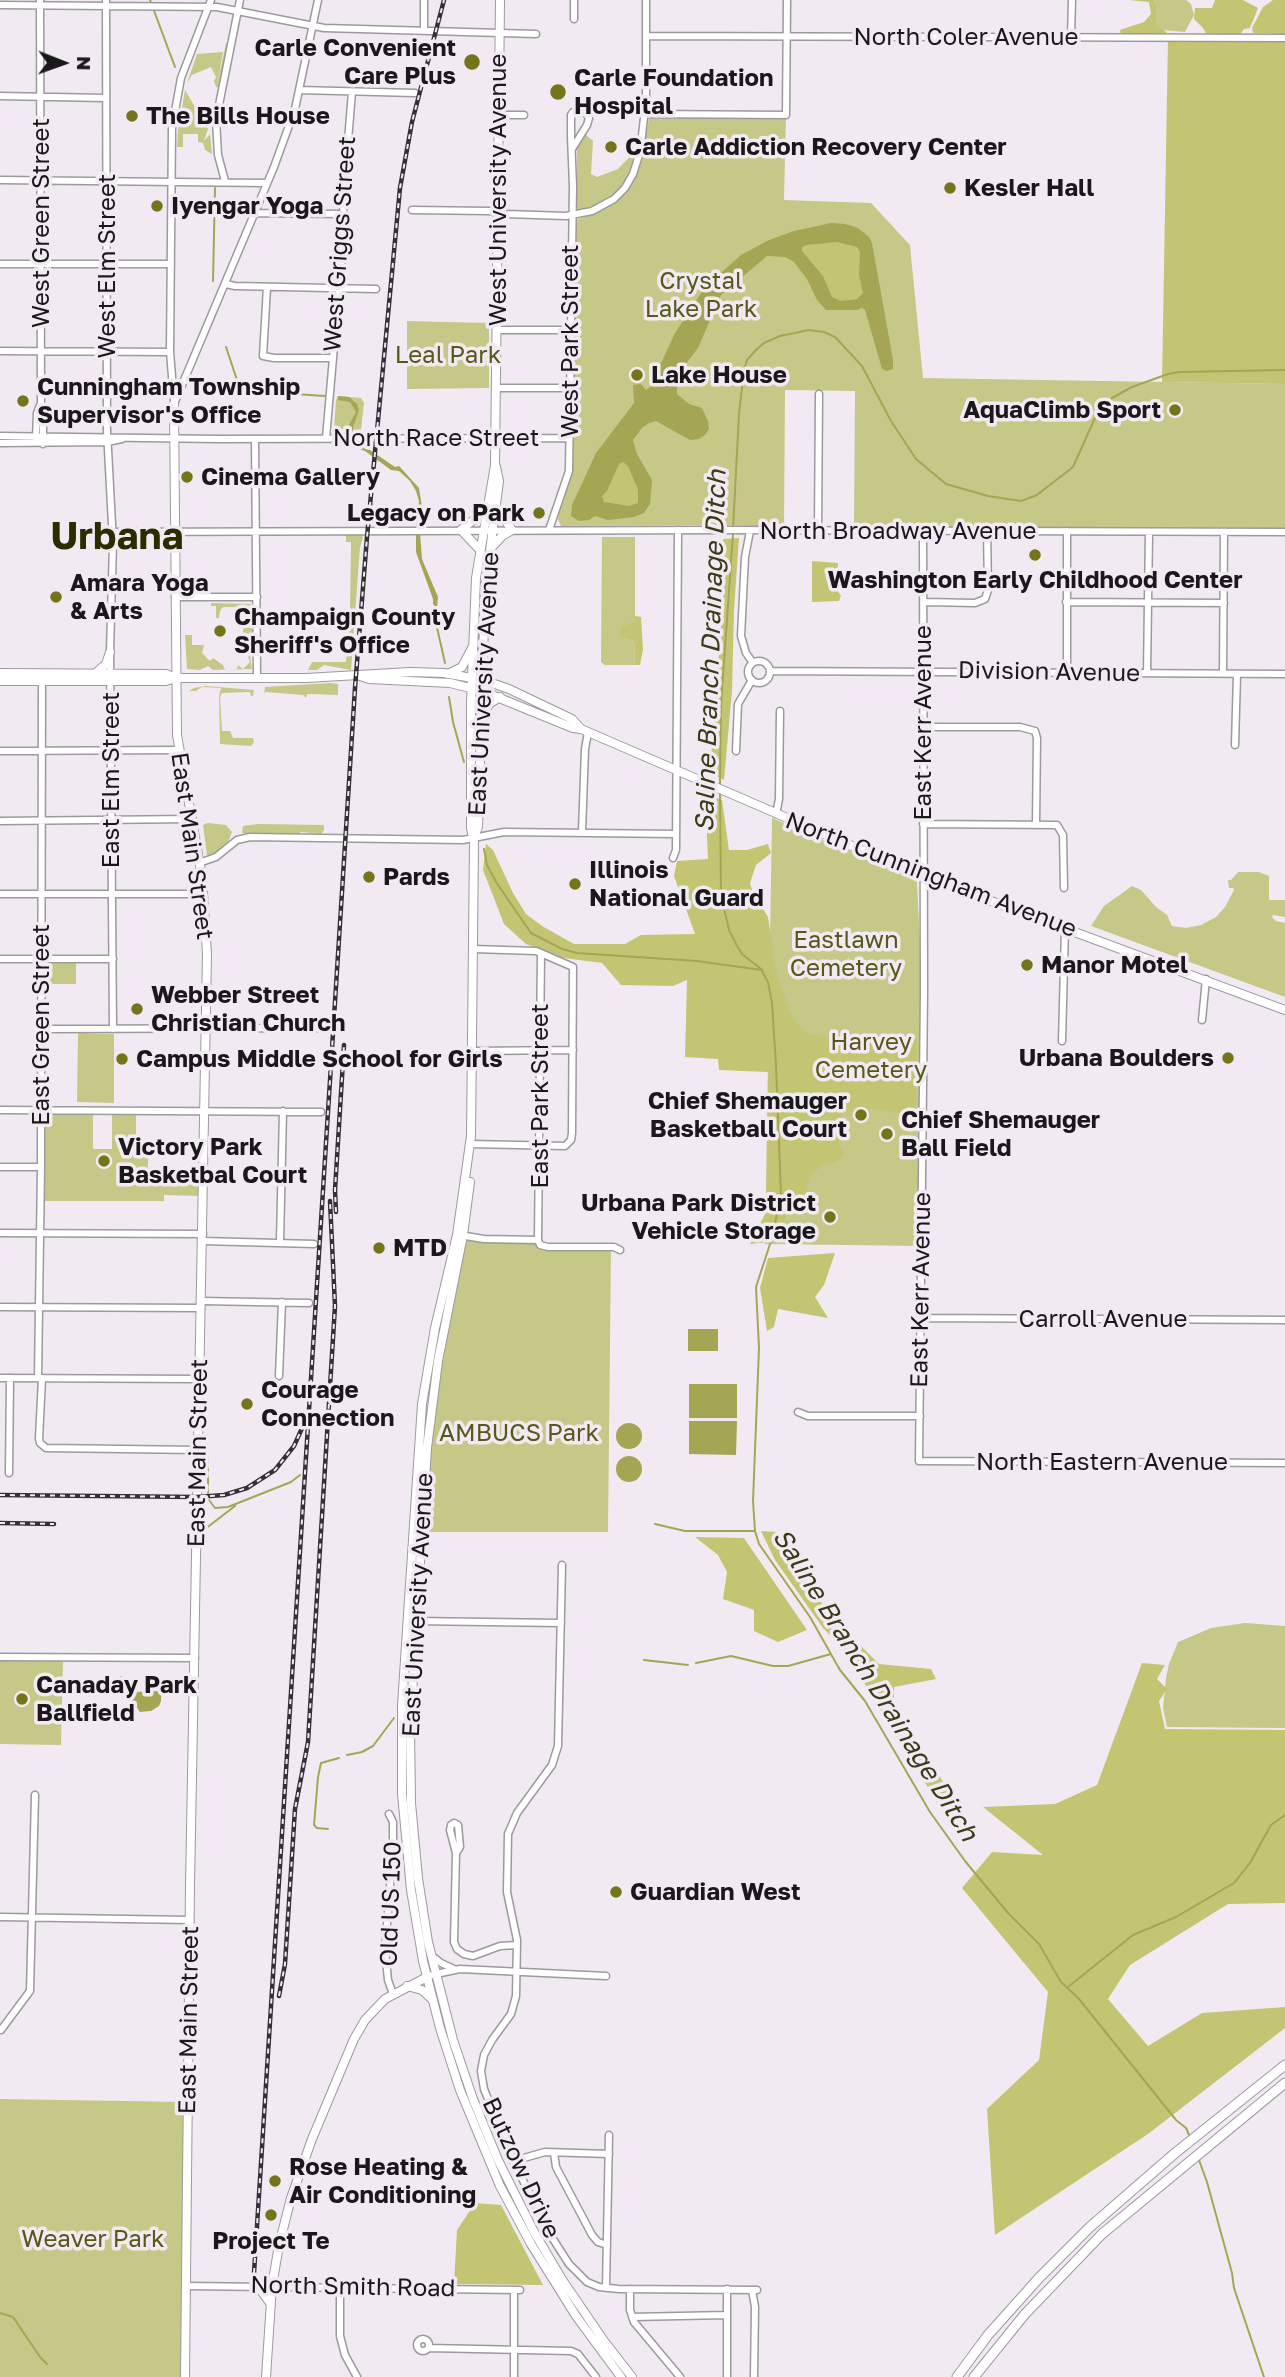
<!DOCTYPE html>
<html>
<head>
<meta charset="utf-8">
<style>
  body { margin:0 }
  #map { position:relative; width:1285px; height:2377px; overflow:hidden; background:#f2eaf3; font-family:"Golos Text",sans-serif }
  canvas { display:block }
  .north { position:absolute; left:28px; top:28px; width:70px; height:70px; -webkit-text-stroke:5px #f2eaf3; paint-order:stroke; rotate:91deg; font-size:19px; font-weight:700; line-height:28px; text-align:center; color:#1b181b }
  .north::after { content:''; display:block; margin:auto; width:24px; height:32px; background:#1b181b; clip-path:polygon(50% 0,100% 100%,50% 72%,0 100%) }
</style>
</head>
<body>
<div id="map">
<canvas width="1285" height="2377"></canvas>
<div class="north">N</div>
</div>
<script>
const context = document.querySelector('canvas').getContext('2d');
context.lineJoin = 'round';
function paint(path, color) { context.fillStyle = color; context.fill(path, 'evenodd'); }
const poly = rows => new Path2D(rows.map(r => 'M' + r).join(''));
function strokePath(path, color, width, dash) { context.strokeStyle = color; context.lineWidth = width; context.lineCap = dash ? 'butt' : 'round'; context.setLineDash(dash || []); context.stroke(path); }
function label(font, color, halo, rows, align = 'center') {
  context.font = font + ' "Golos Text",sans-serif'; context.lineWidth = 7; context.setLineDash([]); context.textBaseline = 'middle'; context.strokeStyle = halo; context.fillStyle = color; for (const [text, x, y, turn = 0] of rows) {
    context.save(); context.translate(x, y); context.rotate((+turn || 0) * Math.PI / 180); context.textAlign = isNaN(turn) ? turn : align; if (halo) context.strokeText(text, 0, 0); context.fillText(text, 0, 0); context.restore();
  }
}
paint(poly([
  [1154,0,1186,0,1191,4,1194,15,1185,32,1162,30,1156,23,1156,3],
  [226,43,228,43,220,88,216,87,214,81,216,77,211,67,192,75,187,83,197,54,223,52,217,86],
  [185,90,208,129,204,141,210,134,212,154,205,150,203,143,198,142,198,134,183,134,183,147,177,147,178,130],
  [786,115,784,200,871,203,910,245,923,378,1285,384,1285,528,854,527,855,391,785,390,784,527,721,525,561,526,558,519,559,513,572,474,575,223,578,219,599,212,608,207,628,188,640,165,649,119],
  [585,134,593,141,591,174,597,177,618,169,637,149,627,179,613,196,601,204,576,210,577,148],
  [407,321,489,323,489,388,407,389],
  [338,396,361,398,364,403,361,430,334,429,336,400],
  [346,535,362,535,363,538,360,547,351,670,324,665,317,670,308,670,312,662,346,662,350,611,351,542,346,542],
  [602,537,635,537,635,622,621,637,634,641,635,665,605,665,601,662],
  [211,603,252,604,252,650,248,650,243,647,239,650,240,638,243,637,243,625,239,624,239,611,236,610,236,607,223,607,220,611,219,618,216,618,216,606,211,606],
  [185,635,192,635,192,645,204,645,202,653,210,661,213,658,223,665,225,670,237,669,238,665,243,669,250,662,248,657,250,655,252,669,213,670,208,666,200,670,187,669],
  [330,683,338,684,338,695,307,694,306,698,303,695,265,692,264,695,265,687],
  [206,686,254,690,253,696,251,696,250,692,222,693,220,697,222,731,230,731,233,738,253,738,254,742,251,746,220,744,219,696,221,688,202,687,196,691,189,691,194,688],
  [772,818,910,876,917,882,921,966,922,1246,765,1244],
  [207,823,226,825,232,832,228,842,215,853,209,856,207,855,203,825],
  [258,824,324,825,324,830,321,834,301,832,298,834,242,833,243,826],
  [1238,872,1259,872,1269,876,1269,900,1285,900,1285,917,1273,915,1272,917,1276,921,1285,923,1285,997,1091,926,1104,906,1132,886,1141,890,1156,907,1167,915,1172,926,1186,928,1201,925,1216,917,1225,907,1234,890,1233,888,1229,888,1228,880,1231,880],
  [46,963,76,963,76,984,46,984],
  [78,1033,114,1034,114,1103,77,1102],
  [44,1111,93,1111,93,1149,112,1149,112,1112,136,1112,136,1147,148,1147,148,1176,200,1177,200,1196,164,1195,164,1201,43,1201],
  [463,1235,538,1240,540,1245,611,1249,608,1532,422,1532,427,1448],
  [1245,1623,1285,1626,1285,1728,1167,1727,1163,1708,1166,1678,1169,1664,1178,1642,1211,1628],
  [0,1659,63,1660,61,1745,0,1744],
  [0,2099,187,2102,184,2377,0,2377]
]), '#c6c888');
paint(poly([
  [1129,0,1154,0,1156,3,1156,23,1167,33,1162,35,1121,35,1120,30,1144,22,1151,14,1149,2],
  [1215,0,1243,0,1258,8,1250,28,1244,29,1239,36,1207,35,1203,28,1194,19,1195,8,1212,8],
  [1273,0,1285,0,1285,34,1253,33,1252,28,1263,7],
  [1168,37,1285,38,1285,384,1162,382],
  [824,242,837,242,857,247,860,252,859,275,863,293,857,299,841,301,832,297,823,276,802,251,802,247,806,245],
  [623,462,628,466,638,490,638,504,629,506,604,502,601,496,607,491,619,464],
  [739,538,734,610,732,691,724,780,710,772,723,599,723,539],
  [812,561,838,563,837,590,841,596,839,601,812,602],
  [635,616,641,617,643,649,640,665,635,665,634,641,620,637,621,627,635,622],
  [705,793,722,800,729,850,747,850,768,844,771,853,756,865,750,883,753,893,768,917,777,975,792,1017,808,1035,917,1039,916,1104,905,1114,857,1107,842,1114,836,1134,844,1155,837,1162,823,1165,810,1175,806,1191,786,1216,778,1241,750,1244,767,1210,768,1072,719,1070,718,1059,685,1057,687,980,673,986,621,985,602,963,564,958,526,944,504,924,483,870,486,844,493,850,513,893,526,914,542,926,574,944,625,944,641,935,695,934,674,876,677,861,708,859],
  [835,1253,824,1285,815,1297,828,1318,778,1309,774,1327,767,1331,760,1288,768,1258],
  [761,1531,777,1532,789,1547,803,1578,833,1618,879,1664,931,1669,936,1679,894,1687,894,1705,965,1816,951,1825,844,1650,823,1628,775,1560],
  [695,1537,744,1538,807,1630,778,1642,754,1631,754,1610,723,1599,727,1572,718,1555],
  [1142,1663,1165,1665,1157,1679,1167,1689,1159,1701,1165,1729,1285,1730,1285,1903,1228,1904,1130,1965,1108,1999,1148,2046,1202,2013,1285,2007,1285,2028,1148,2134,995,2235,987,2109,1039,2060,1048,1992,962,1888,992,1852,1043,1855,983,1807,1055,1804,1097,1785],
  [475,2203,501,2205,543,2285,454,2284,457,2230]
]), '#c4c572');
paint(poly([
  [831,223,845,224,858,228,869,237,872,243,893,360,893,369,887,371,882,369,865,310,862,308,857,310,826,310,817,300,807,279,794,262,785,257,767,256,721,295,698,348,681,370,677,383,677,394,689,404,702,408,708,421,709,429,705,435,699,439,690,440,656,421,649,423,642,428,633,440,637,454,652,480,650,504,644,513,634,517,608,520,595,516,589,520,579,521,571,516,572,505,596,453,634,403,633,385,641,384,646,390,650,387,675,333,705,287,741,255,769,240,794,231],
  [837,242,857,247,860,252,859,275,863,293,857,299,841,301,832,297,823,276,802,251,802,247,807,245],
  [623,462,628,466,638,490,638,503,629,506,604,502,602,496,607,491,619,464],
  [338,396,349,397,357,404,359,410,353,427,353,444,370,450,395,467,399,466,419,488,422,507,419,520,422,559,438,597,437,609,433,604,433,599,416,552,416,520,419,501,416,491,410,481,399,471,391,470,365,451,351,446,349,425,356,412,350,402,338,400],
  [688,1329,718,1329,718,1351,688,1351],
  [689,1384,737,1384,737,1418,689,1418],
  [689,1421,737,1421,736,1455,689,1454],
  '616 1436a13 13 0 1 1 26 0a13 13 0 1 1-26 0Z',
  '616 1469a13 13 0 1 1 26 0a13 13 0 1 1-26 0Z',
  [121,1676,133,1692,161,1691,161,1701,159,1706,151,1711,140,1712,133,1702,122,1696,117,1689,117,1679]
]), '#a5a653');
strokePath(poly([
  [150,0,175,67],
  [213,281,215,188],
  [226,347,237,380,249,391,325,396],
  [733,529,739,414,744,370,747,360,756,350,764,343,780,336,809,330,824,332,835,337,862,366,891,421,916,459,946,484,988,496,1021,501,1037,495,1073,467,1095,418,1112,398,1132,387,1168,374,1180,372,1285,370],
  [436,606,436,623,445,663],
  [449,697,453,722,464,762],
  [720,784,721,704,733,534],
  [720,793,721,895,729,930,736,944,742,954,761,969,768,982,772,1003,776,1065,781,1196,771,1241,756,1287,759,1348,753,1501,755,1531,759,1544,810,1617,840,1670,865,1701,930,1812,965,1861,1008,1913,1039,1944,1061,1982,1079,1999,1176,2120,1186,2128,1189,2135],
  [484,849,487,865,496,882,531,933,562,949,577,953,697,961,762,970],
  [206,1442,208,1449,208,1493],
  [209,1500,215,1508,228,1507,291,1482,300,1475],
  [655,1524,685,1531,755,1531],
  [205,1529,235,1506],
  [644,1660,688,1665],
  [696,1663,731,1656,773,1666,788,1666,831,1654],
  [347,1755,362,1752,373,1746,394,1718],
  [328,1829,317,1828,314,1825,318,1777,321,1763,339,1758],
  [1068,1987,1133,1935,1176,1917,1234,1883,1250,1863,1271,1825,1285,1815],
  [1199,2160,1207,2182,1232,2273,1234,2288,1264,2377],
  [0,2313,13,2317,40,2357,47,2364]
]), '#a5a653', 2);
const minor = poly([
  [40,0,41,403,43,413,43,444],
  [106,0,107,431,113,543,110,652,113,1029],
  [424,0,424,31],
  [0,5,217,7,324,28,536,34],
  [574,19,574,0],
  [646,36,1285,38],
  [1071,37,1072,0],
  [299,90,415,93],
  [0,96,106,98],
  [645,114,786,115,787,0],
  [498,115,524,115],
  [0,180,267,183],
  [225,181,218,155,216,120,240,0],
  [412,210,489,211,506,214,566,216,592,211,614,199,625,188,633,174,640,152,646,101,646,0],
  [255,213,343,214],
  [0,264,171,264],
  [226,284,235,286,376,289],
  [267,287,263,356,274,358,332,358],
  [497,330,571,330],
  [0,351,170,352],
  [497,388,570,388],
  [174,401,170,352,172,128,181,78,211,0],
  [174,404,274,167,295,109,318,0],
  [0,436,218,439,569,438],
  [326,438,344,232,343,202,352,92],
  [36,439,37,413,41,403],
  [255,439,257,678],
  [0,443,107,442,122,439],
  [549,530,569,471,573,186,571,136,571,115,573,112,584,111,589,118,587,125,572,149],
  [750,531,745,557,741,636,746,653,753,663],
  [818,531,819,394],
  [923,531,924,991,919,1461,1285,1463],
  [112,532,721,530,1285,532],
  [175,597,257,597],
  [924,602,975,603,985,599,988,590,987,530],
  [1066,602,1224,603],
  '748 672a11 11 0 1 1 22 0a11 11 0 1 1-22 0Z',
  [770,671,1285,674],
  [1067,672,1067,531],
  [1147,673,1149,532],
  [1223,673,1224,532],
  [924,727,1020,727,1035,731,1037,738,1036,824],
  [1235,745,1237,674],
  [0,751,178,750],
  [736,751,738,704,752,680],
  [776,814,779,799,780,711],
  [0,821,192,819],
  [923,824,1057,825,1063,835,1064,888],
  [582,832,585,749,588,732],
  [673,858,676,850,678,530],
  [199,863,216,857,237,840,250,837,463,840,504,832,676,834],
  [0,894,203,894],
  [0,959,113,959],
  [1202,1020,1206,979],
  [41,1029,319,1028],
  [1062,1041,1065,928],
  [472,1051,573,1050],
  [0,1110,321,1112],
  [470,1144,565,1146,571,1140,572,1133,573,967,536,951,473,949],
  [0,1167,41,1167],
  [123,1173,204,1173],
  [0,1233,203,1234],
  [459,1235,484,1239,538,1240,540,1245,548,1247,614,1247,620,1250],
  [538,1240,541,953],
  [203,1241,314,1244],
  [280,1242,283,1111],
  [201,1301,309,1303],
  [0,1307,201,1308],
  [921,1318,1285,1320],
  [279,1376,282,1302],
  [0,1378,199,1379],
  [38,1378,41,1167,42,678],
  [42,1378,39,1439,40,1443,46,1448,198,1450],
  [798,1412,808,1416,920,1416],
  [9,1473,10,1378],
  [562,1565,558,1746,552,1765,517,1813,508,1834,507,1892,517,1940,516,1996,511,2014,492,2040,484,2055,481,2071,484,2089,513,2161,553,2239,569,2264,587,2282,599,2287,619,2289,757,2290],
  [413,1621,561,1623],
  [0,1657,195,1658],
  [389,1814,393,1822,393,1847,385,1950,388,1980,393,1994],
  [456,1853,460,1847,458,1825,454,1823,451,1825,450,1830,456,1853,454,1942,457,1949,464,1954,473,1956,500,1946,517,1945],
  [0,1917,190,1920],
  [431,1955,441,1963,454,1969],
  [436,1974,460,1969,606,1976],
  [1,2030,30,1991,35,1795],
  [554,2153,556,2167,592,2235,598,2242,607,2245],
  [513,2161,545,2152,609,2154],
  [186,2286,520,2290],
  [340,2287,340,2336,345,2355,357,2377],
  [606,2288,609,2135],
  [630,2289,630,2310,634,2322,680,2377],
  [752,2290,755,2307,754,2377],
  [632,2317,727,2315],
  '417 2345a6 6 0 1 1 12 0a6 6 0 1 1-12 0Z',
  [429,2348,571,2351,578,2354,596,2377],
  [514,2377,514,2290],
  [727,2377,727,2289]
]);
const major = poly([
  [500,0,495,465,476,578,471,702,471,828,474,842,471,1136,457,1235,435,1328,422,1404,402,1705,402,1794,411,1890,423,1961,440,2028,460,2090,500,2186,531,2244,576,2316,621,2377],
  [174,404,177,735,202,877,207,954,190,1885,185,2377],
  [491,548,502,536,512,530,496,507],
  [480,550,461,530,476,518,484,507],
  [97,672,106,664,110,652],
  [0,673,166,674,176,678],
  [448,674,462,667,473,646],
  [360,676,369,679,450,683,482,691,573,728,581,729,910,871,1285,1010],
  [0,681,166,681,176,678,306,678,410,672,444,673,483,680,509,689,572,719,581,729],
  [483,715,489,704,500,697],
  [474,837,478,827,485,590,499,481,496,467],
  [470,1182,463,1235,438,1361,427,1448,410,1727,411,1803,418,1878,428,1942,453,2040,473,2099,498,2160,534,2232,563,2281,604,2341,632,2377],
  [407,1986,422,1990,433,2000],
  [258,2286,270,2303],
  [266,2377,272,2286,279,2245,291,2198,312,2139,354,2039,365,2020,385,1999,429,1976]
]);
const highway = poly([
  [957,2377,988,2335,1039,2278,1090,2227,1174,2154,1285,2065],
  [974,2377,1025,2314,1102,2234,1285,2083]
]);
strokePath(minor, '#9f98a0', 9);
strokePath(major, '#9f98a0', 10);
strokePath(highway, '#9f98a0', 11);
strokePath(minor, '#fff', 6);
strokePath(major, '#fff', 8);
strokePath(highway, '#fff', 9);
const rail = poly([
  [336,1212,335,1190,344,1045],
  [0,1495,197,1497,224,1495,247,1488,275,1470,294,1446,303,1426],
  [0,1523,54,1524],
  [279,1996,285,1964,295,1809,308,1742,335,1306,330,1201],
  [254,2273,355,688,367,537,400,188,412,122,444,0]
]);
strokePath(rail, '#343135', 4.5);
strokePath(rail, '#f2eaf3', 2, [5]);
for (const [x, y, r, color] of [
  [472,62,9,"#74741a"],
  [558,92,9,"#74741a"],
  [132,116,7,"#74741a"],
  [611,147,7,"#74741a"],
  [950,188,7,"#74741a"],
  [157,206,7,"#74741a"],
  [637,375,7,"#74741a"],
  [23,401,7,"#74741a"],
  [1175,410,7,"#74741a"],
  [187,477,7,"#74741a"],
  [539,513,7,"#74741a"],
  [1035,555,7,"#74741a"],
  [56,597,7,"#74741a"],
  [220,631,7,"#74741a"],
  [369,877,7,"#74741a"],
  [575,884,7,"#74741a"],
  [1027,965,7,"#74741a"],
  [137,1009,7,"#74741a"],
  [1228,1058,7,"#74741a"],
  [122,1059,7,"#74741a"],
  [861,1115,7,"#74741a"],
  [887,1134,7,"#74741a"],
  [104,1161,7,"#74741a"],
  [830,1217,7,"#74741a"],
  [379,1248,7,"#74741a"],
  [247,1404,7,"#74741a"],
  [22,1699,7,"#74741a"],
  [616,1892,7,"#74741a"],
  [275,2181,7,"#74741a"],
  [271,2215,7,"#74741a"]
]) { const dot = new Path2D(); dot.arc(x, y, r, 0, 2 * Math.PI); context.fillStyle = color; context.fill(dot); strokePath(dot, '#f2eaf3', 2.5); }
label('24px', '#1b181b', '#f2eaf3', [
  ["North Coler Avenue",966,37],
  ["West University Avenue",498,190,-90],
  ["West Green Street",41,223,-90],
  ["West Griggs Street",340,244,-86],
  ["West Elm Street",107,266,-90],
  ["West Park Street",570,341,-90],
  ["North Race Street",436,438],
  ["North Broadway Avenue",898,531],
  ["Division Avenue",1049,672,1],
  ["East University Avenue",484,684,-87],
  ["East Kerr Avenue",923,723,-90],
  ["East Elm Street",111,780,-90],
  ["East Main Street",192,846,82],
  ["North Cunningham Avenue",931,875,21],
  ["East Green Street",41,1025,-90],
  ["East Park Street",540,1096,-90],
  ["East Kerr Avenue",921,1290,-89],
  ["Carroll Avenue",1103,1319],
  ["East Main Street",198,1453,-89],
  ["North Eastern Avenue",1102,1462],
  ["East University Avenue",418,1605,-87],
  ["Old US 150",391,1904,-88],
  ["East Main Street",189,2020,-89],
  ["Butzow Drive",521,2168,65],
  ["North Smith Road",353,2287,1]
]);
label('bold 24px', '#1b181b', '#f2eaf3', [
  ["Carle Convenient",456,48,"right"],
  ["Care Plus",456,76,"right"],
  ["Carle Foundation",574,78],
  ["Hospital",574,106],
  ["The Bills House",146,116],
  ["Carle Addiction Recovery Center",625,147],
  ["Kesler Hall",964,188],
  ["Iyengar Yoga",171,206],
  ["Lake House",651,375],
  ["Cunningham Township",37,387],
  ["Supervisor's Office",37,415],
  ["AquaClimb Sport",1161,410,"right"],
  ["Cinema Gallery",201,477],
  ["Legacy on Park",525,513,"right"],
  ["Washington Early Childhood Center",1035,580,"center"],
  ["Amara Yoga",70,583],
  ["& Arts",70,611],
  ["Champaign County",234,617],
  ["Sheriff's Office",234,645],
  ["Illinois",589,870],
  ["National Guard",589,898],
  ["Pards",383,877],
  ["Manor Motel",1041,965],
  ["Webber Street",151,995],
  ["Christian Church",151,1023],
  ["Urbana Boulders",1214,1058,"right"],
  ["Campus Middle School for Girls",136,1059],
  ["Chief Shemauger",847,1101,"right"],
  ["Basketball Court",847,1129,"right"],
  ["Chief Shemauger",901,1120],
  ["Ball Field",901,1148],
  ["Victory Park",118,1147],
  ["Basketbal Court",118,1175],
  ["Urbana Park District",816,1203,"right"],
  ["Vehicle Storage",816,1231,"right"],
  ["MTD",393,1248],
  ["Courage",261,1390],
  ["Connection",261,1418],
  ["Canaday Park",36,1685],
  ["Ballfield",36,1713],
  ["Guardian West",630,1892],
  ["Rose Heating &",289,2167],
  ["Air Conditioning",289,2195],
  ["Project Te",271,2241,"center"]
], 'left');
label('24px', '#575719', '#f2eaf3', [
  ["Crystal",701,281],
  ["Lake Park",701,309],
  ["Leal Park",448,355],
  ["Eastlawn",846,940],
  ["Cemetery",846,968],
  ["Harvey",871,1042],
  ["Cemetery",871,1070],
  ["AMBUCS Park",519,1433],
  ["Weaver Park",93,2239]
]);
label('italic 26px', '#3b3b17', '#f2eaf3', [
  ["Saline Branch Drainage Ditch",711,651,-88],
  ["Saline Branch Drainage Ditch",875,1685,58]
]);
label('bold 38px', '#2c2c01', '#f2eaf3', [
  ["Urbana",117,537]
]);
</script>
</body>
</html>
